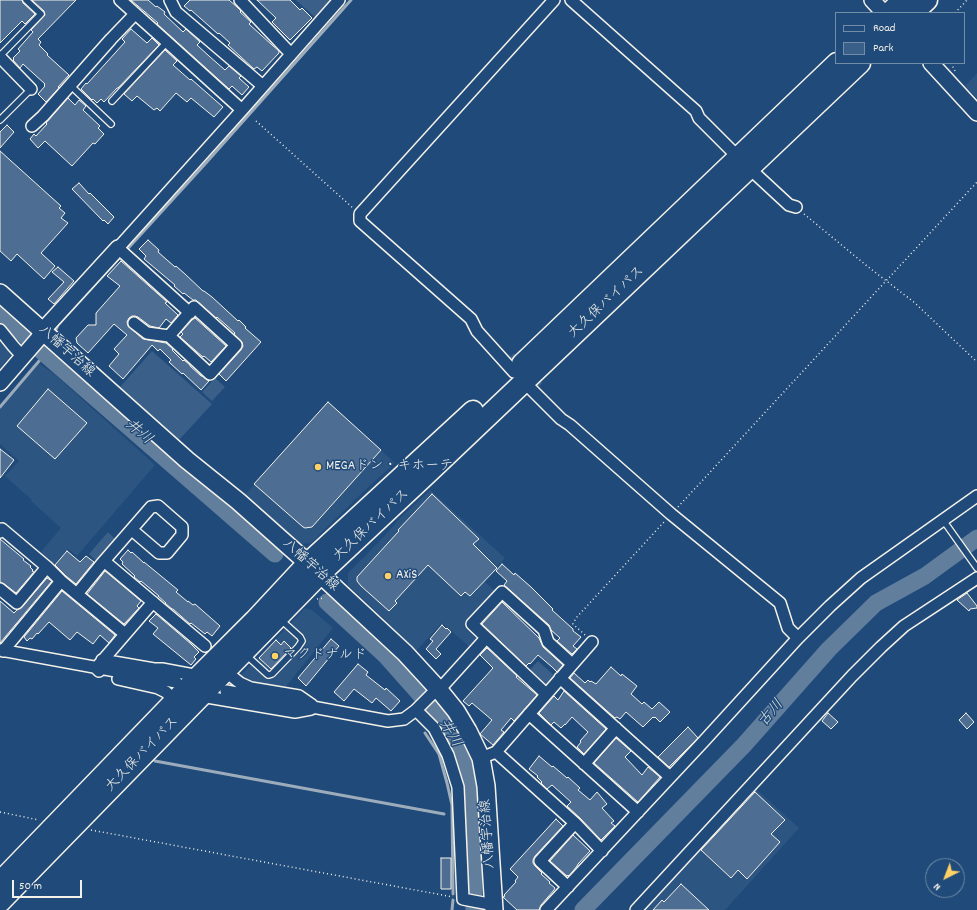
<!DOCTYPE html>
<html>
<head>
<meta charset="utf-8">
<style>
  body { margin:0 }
  #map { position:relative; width:977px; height:910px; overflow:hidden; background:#1f4a7a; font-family:Dekko,sans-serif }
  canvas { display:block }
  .legend { position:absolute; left:835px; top:12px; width:130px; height:52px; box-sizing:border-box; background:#1f4a7a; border:1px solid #748da6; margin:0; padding:5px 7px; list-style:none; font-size:12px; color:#f4f1e8 }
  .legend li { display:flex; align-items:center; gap:8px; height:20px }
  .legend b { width:20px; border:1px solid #748da6 }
  .north { position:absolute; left:925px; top:858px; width:40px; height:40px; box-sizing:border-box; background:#1f4a7a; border:1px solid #748da6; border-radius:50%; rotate:222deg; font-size:11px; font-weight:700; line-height:16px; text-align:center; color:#f4f1e8 }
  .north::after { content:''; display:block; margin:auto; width:14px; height:18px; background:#ffd166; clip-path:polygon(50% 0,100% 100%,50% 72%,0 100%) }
  .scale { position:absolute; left:12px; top:880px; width:70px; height:18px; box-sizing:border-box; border:2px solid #f4f1e8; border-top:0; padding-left:5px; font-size:12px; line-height:14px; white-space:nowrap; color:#f4f1e8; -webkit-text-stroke:3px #1f4a7a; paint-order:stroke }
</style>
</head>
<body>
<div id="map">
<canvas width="977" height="910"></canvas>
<ul class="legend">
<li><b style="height:5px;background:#1f4a7a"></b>Road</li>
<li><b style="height:11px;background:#3a5f88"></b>Park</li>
</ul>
<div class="north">N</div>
<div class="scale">50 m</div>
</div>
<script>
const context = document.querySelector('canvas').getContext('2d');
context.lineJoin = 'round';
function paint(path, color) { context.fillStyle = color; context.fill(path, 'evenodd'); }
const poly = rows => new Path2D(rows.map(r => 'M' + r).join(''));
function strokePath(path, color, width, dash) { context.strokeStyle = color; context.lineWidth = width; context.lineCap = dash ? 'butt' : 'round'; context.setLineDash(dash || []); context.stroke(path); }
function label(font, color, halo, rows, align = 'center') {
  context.font = font + ' Dekko,"Klee One",sans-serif'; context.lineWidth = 3; context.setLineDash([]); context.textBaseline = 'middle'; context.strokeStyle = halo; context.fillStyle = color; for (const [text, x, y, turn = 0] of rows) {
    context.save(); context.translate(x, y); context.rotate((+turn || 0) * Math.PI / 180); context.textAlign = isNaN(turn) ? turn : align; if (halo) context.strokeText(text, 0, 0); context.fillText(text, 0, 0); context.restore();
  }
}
paint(poly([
  [977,73,977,98,965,86],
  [0,336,10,349,11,355,0,368],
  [38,363,54,374,155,465,77,556,68,549,54,565,40,553,61,528,31,501,32,500,5,476,19,461,0,444,0,409],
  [328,402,395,463,364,491,311,543,301,544,245,495],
  [430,490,505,558,484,581,496,592,464,627,478,640,471,648,442,623,416,651,383,618,348,585,348,573,379,542,402,516],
  [305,608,312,610,333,628,283,690,250,683,241,675],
  [755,788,799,828,725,910,643,910]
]), '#2d5581');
paint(poly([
  [296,0,336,0,318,20],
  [152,351,212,404,179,440,120,387],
  [215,378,225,387,212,401,202,392],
  [108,532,117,541,98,563,89,554],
  [538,661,557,678,546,689,528,672]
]), '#3a5f88');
strokePath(poly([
  [55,332,58,325,205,164,351,0],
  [0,407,45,354,48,347],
  [425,733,439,754,447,783,452,805,453,894],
  [155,761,444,814],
  [452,910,453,900]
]), '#9cacbb', 3);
strokePath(poly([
  [0,312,45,354,275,554],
  [327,602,386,656,434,710,457,745,472,783,474,910],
  [583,910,744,745,829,649,876,603,925,576,977,538]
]), '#627e9d', 17);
const building = poly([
  [0,0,22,0,23,3,35,14,25,24,22,21,0,43,0,0],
  [32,0,76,0,38,39,41,42,39,45,48,54,47,55,69,75,58,87,59,88,46,102,38,94,45,86,44,85,45,84,23,64,20,68,13,60,14,59,13,58,20,51,18,49,33,32,31,30,45,15,44,11,32,0],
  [131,0,148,0,156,7,157,6,165,12,164,14,183,32,186,29,200,42,197,45,209,56,225,70,229,66,241,76,239,78,249,87,242,95,232,86,229,89,157,24,158,23,131,0],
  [190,0,229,0,237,7,241,11,240,12,251,22,249,24,272,45,279,51,279,53,262,71,257,67,254,69,228,45,230,43,219,33,218,34,191,10,190,11,184,6,190,0],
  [257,0,290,0,300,10,302,8,312,18,290,40,272,22,276,18,257,0],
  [131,29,147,43,152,38,159,45,118,88,117,88,104,102,101,99,97,103,93,99,92,100,81,89,86,83,87,84,125,42,122,39,131,29],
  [165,50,177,61,173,65,190,80,191,79,223,107,214,117,191,98,187,102,176,93,160,111,157,108,154,110,137,96,132,101,124,94,165,50],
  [68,98,75,105,79,100,86,106,83,110,100,126,98,128,104,134,95,144,93,143,72,166,45,141,38,148,30,139,34,134,36,136,47,124,46,123,68,98],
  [7,125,14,132,0,148,0,132,7,125],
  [0,151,61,206,59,208,65,213,61,218,68,223,41,253,55,266,44,279,17,254,11,261,0,251,0,151],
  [79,183,89,194,90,193,114,217,108,224,104,220,103,221,72,189,79,183],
  [148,240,159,250,158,252,175,267,176,266,185,274,203,291,204,291,212,297,238,321,239,320,246,327,245,328,261,342,226,381,219,374,241,350,243,346,242,342,234,334,235,333,217,317,216,318,198,302,196,300,193,300,184,293,183,294,174,286,175,285,144,259,146,256,139,249,148,240],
  [121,261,167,302,165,303,178,315,171,323,166,319,159,328,150,326,138,317,135,316,132,316,129,318,127,322,128,326,143,339,166,343,173,349,172,350,183,361,184,360,190,365,190,366,201,376,202,376,209,381,201,390,183,373,182,374,169,362,171,360,160,349,158,351,152,345,123,379,109,366,119,354,114,349,127,335,114,324,88,353,77,343,76,338,88,325,96,325,96,313,120,286,107,276,121,261],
  [58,267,74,281,54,304,48,299,64,282,52,272,58,267],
  [195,318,226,346,211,362,204,356,203,357,180,337,183,334,181,332,192,320,195,318],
  [48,389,87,423,55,459,17,426,48,389],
  [328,402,381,450,312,527,305,528,303,527,254,484,328,402],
  [0,449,14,460,0,478,0,449],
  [432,494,479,539,473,544,497,568,470,596,465,592,461,596,428,565,395,601,397,603,389,611,361,586,357,581,357,577,399,531,398,530,432,494],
  [0,539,24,559,23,560,31,566,30,567,33,570,32,571,34,572,16,593,4,584,0,582,0,539],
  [128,550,131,553,132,552,144,563,144,562,178,590,176,592,188,602,188,601,193,605,195,604,220,626,212,636,207,632,205,634,191,623,190,624,173,609,172,609,165,603,166,603,158,596,159,596,141,581,140,582,134,577,135,576,122,564,123,562,120,559,128,550],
  [67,551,80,562,86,556,94,562,76,584,66,576,55,565,67,551],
  [502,564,514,575,515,573,531,587,553,609,552,610,573,629,573,631,581,637,573,646,577,649,572,654,557,641,560,638,551,630,549,625,504,585,507,581,496,571,502,564],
  [105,571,141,601,137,606,139,608,124,624,87,594,105,571],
  [47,578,52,581,0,643,0,601,14,613,17,610,22,607,47,578],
  [62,591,115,635,109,643,100,635,93,644,77,632,70,640,49,622,38,634,37,633,32,639,30,638,27,641,24,637,62,591],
  [967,593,977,606,977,608,970,609,969,611,957,600,967,593],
  [502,602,539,638,543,647,563,665,557,672,552,667,538,655,530,664,529,663,526,666,482,624,502,602],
  [156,614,191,644,199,652,194,657,196,659,191,665,153,634,158,628,149,621,156,614],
  [442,625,446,629,447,628,451,632,436,649,441,654,436,659,426,649,433,641,430,639,442,625],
  [331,639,339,646,306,686,298,678,331,639],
  [276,640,281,645,284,641,291,648,271,669,259,658,276,640],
  [487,648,517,676,516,677,537,695,514,721,511,718,501,730,504,732,493,745,480,734,492,720,472,703,469,706,463,701,493,668,480,655,487,648],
  [358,664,368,672,366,675,385,690,386,688,400,701,391,711,376,698,372,703,354,689,344,701,334,692,358,664],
  [611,667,621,676,622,674,637,686,631,694,642,704,644,702,652,709,659,702,670,712,660,722,655,717,654,718,653,717,643,727,626,712,620,719,617,717,615,718,570,678,574,673,585,683,588,680,590,682,591,681,596,684,611,667],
  [564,691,606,729,584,754,577,747,581,742,580,741,588,732,572,717,565,725,565,724,561,728,554,722,551,725,539,713,554,696,558,700,564,691],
  [828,713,838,722,831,729,822,721,828,713],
  [966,713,974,722,967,729,959,720,966,713],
  [688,727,698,738,669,767,658,757,688,727],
  [616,738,631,751,625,757,642,775,648,767,660,777,638,802,594,763,616,738],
  [539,756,552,767,553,766,567,778,568,777,580,788,578,790,590,800,597,792,607,804,602,808,614,821,611,823,615,826,601,840,580,818,567,806,571,802,552,785,547,789,541,783,542,782,537,777,538,776,529,769,539,756],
  [755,792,785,820,771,834,780,842,747,879,738,870,731,878,701,850,755,792],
  [556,819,563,826,535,856,533,860,533,863,535,866,542,873,541,874,550,882,549,883,555,888,554,890,541,905,539,910,517,910,503,897,505,896,504,895,516,882,515,881,518,877,510,869,556,819],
  [573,835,590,851,578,864,577,866,569,876,568,875,567,876,550,861,573,835],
  [441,858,451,858,451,889,441,889,441,858],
  [681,884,709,910,653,910,662,900,664,902,681,884]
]);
paint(building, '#4d6e92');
strokePath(building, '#f4f1e8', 1);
strokePath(poly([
  [510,357,538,387]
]), '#3f638a', 11, [11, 5.5]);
const lane = poly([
  [0,56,41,14,26,0],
  [71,86,111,124],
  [112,101,167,42],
  [0,120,31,89],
  [943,520,977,568],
  [246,655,268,675,269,675,272,674,298,647,302,641,300,637,281,620]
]);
const street = poly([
  [120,0,167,42,242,110],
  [170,0,176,12,263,86],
  [240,0,291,54],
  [571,0,696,111,699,118,739,158],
  [0,57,31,89],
  [32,126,43,116,111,39,135,14],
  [749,168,789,205,796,207],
  [190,313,118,248,242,110,339,0],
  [134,323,147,333,169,336,210,374,236,345,194,307,169,336],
  [0,330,13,346,23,357],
  [514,372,477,331,471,319,360,221,360,214,554,0],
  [524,382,561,419,570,425,671,514,780,603,788,628,798,638],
  [0,532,2,529,47,567,61,581,125,634],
  [104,561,205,646],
  [0,589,17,603,47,567],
  [77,594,104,561,151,507,158,506,182,527,182,535,167,553,159,553,132,530],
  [0,650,176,682],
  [3,651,61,581],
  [102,660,154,669,162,669,199,676],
  [99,671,96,668,153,602],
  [225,671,240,683,251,688,299,696,312,705],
  [560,678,670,777],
  [118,679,158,688,166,692,175,701],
  [226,691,388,721,404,719,416,710,433,693,439,690,486,638],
  [546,694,472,624,502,592,544,630,548,642,572,664],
  [201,696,295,712,311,709],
  [416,710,434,728,448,755,458,787,463,899,494,905],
  [529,714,638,812],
  [496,752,592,642],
  [481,758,496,752,575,823,602,851],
  [584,764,616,728],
  [568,887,540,861,575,823],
  [546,910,704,741,798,638,830,606,861,578,977,496],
  [636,910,852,676,881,647,904,626,977,578]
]);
const secondary = poly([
  [872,0,884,13],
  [931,63,977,113],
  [0,383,38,339,42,331,118,248]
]);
const primary = poly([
  [0,293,187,460,238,501,320,574,405,653,439,690,456,711,468,731,481,758,486,786,494,910]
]);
const highway = poly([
  [889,13,903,0],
  [913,13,927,0],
  [522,364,837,63],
  [0,882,199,676,255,620,308,563,473,411],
  [0,902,320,574,428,473,860,63]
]);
strokePath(lane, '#f4f1e8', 8);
strokePath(street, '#f4f1e8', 14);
strokePath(secondary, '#f4f1e8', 18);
strokePath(primary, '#f4f1e8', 20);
strokePath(highway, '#f4f1e8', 23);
strokePath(poly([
  [955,13,967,0],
  [951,63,955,71],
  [256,121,353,208],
  [804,214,867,266,915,303,977,362],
  [678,507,977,182],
  [317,599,325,598],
  [585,635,573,624,576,618,664,522],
  [0,812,39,820],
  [91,830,453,897]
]), '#f4f1e8', 1.5, [1, 3]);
strokePath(lane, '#1f4a7a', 5.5);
strokePath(street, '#1f4a7a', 11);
strokePath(secondary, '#1f4a7a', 15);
strokePath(primary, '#1f4a7a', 17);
strokePath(highway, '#1f4a7a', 20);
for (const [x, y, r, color] of [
  [318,467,4,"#ffd166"],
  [388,576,4,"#ffd166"],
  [275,656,4,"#ffd166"]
]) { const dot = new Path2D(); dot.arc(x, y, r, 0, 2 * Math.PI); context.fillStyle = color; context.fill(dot); strokePath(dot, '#1f4a7a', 1.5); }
label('14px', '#f4f1e8', '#1f4a7a', [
  ["大久保バイパス",607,303,-43],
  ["八幡宇治線",66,352,42],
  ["大久保バイパス",372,526,-43],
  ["八幡宇治線",310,566,42],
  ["大久保バイパス",143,755,-46],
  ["八幡宇治線",489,834,-94]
]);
label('14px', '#f4f1e8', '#1f4a7a', [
  ["MEGAドン・キホーテ",326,467],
  ["AXiS",396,576],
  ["マクドナルド",283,656]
], 'left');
label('italic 15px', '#dee0dd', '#1f4a7a', [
  ["井川",138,433,41],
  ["古川",772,714,-49],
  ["井川",449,734,60]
]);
</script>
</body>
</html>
